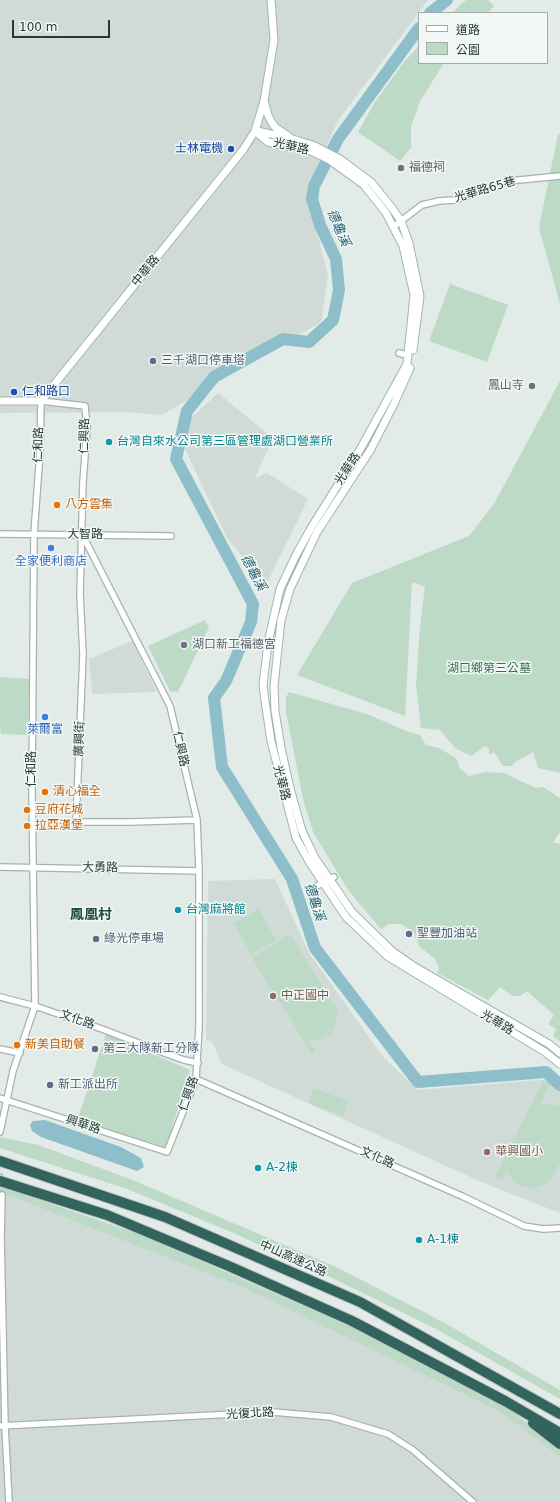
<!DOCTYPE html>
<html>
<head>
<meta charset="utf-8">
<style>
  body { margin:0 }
  #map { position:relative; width:560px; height:1502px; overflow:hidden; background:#e2ebe7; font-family:"DejaVu Sans","Noto Sans TC",sans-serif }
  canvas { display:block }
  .legend { position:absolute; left:418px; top:12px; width:130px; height:52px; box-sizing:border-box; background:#f2f8f5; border:1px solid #a0aca9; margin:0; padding:5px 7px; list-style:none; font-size:12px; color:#243a36 }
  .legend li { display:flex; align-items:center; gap:8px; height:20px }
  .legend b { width:20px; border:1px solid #a0aca9 }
  .scale { position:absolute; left:12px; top:20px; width:98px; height:18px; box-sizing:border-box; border:2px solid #243a36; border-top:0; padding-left:5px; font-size:12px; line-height:14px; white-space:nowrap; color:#243a36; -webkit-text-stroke:3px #f2f8f5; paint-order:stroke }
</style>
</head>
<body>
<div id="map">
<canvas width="560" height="1502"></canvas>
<ul class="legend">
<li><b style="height:5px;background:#fff"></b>道路</li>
<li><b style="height:11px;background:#bddac7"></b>公園</li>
</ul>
<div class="scale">100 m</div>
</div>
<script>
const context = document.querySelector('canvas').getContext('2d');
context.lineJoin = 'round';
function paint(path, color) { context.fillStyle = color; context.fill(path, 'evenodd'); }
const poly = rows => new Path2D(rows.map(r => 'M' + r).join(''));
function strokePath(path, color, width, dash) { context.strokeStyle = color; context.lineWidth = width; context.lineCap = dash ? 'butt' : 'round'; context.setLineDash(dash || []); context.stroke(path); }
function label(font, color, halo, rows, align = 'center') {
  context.font = font + ' "DejaVu Sans","Noto Sans TC",sans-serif'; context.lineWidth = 3; context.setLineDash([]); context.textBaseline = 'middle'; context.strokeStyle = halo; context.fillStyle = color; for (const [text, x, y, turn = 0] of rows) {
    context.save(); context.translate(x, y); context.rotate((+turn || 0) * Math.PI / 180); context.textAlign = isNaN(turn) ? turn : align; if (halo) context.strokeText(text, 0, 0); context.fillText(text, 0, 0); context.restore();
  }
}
paint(poly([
  [0,0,428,0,337,122,307,192,328,276,321,322,162,415,124,412,0,413],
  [218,393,273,438,255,478,267,473,308,499,266,585,227,538,185,449,190,419],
  [132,641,157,692,92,694,89,659],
  [275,879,309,953,384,1058,418,1090,552,1079,560,1086,560,1213,479,1181,222,1064,212,1041,206,1040,208,881],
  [0,1194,18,1199,264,1293,504,1411,560,1456,560,1502,0,1502]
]), '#d0dbd7');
paint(poly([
  [466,0,488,0,494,6,488,13,452,13],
  [419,46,419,63,444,63,420,101,411,127,411,148,400,161,358,132,375,102,404,62],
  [558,134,560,134,560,304,539,228],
  [450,284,508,305,487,362,429,341],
  [560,381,560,773,538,768,533,752,515,762,512,766,503,766,495,753,489,754,489,748,485,746,471,756,455,748,440,730,421,728,416,685,420,627,425,587,412,582,405,716,297,675,352,583,469,536,494,504],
  [205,620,209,627,178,692,170,691,148,646],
  [0,677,29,679,28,735,1,734,0,724],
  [289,692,367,714,409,732,420,735,426,745,439,748,456,758,460,769,469,776,486,772,504,773,536,788,543,787,560,798,560,832,553,842,560,844,560,1041,553,1036,556,1029,548,1024,554,1015,527,991,520,996,513,996,500,987,488,1000,437,973,439,968,434,958,420,947,413,931,400,924,389,924,381,929,348,890,313,832,303,799,286,712,286,697],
  [259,909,276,940,251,954,234,923],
  [290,934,338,1011,336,1023,331,1034,319,1040,308,1038,316,1052,312,1054,252,958],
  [106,1034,190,1070,166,1147,77,1121],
  [543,1081,550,1083,540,1105,547,1104,560,1106,560,1163,552,1178,547,1183,538,1187,529,1188,520,1186,513,1180,509,1175,507,1170,502,1181,495,1176],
  [313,1088,348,1101,343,1116,308,1103],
  [0,1137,38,1145,133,1180,336,1267,443,1322,560,1390,560,1399,436,1329,330,1277,231,1232,127,1189,0,1148],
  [0,1186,144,1236,351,1327,503,1404,560,1449,560,1457,501,1412,245,1288,18,1199,0,1194]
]), '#bddac7');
paint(poly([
  [45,1120,121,1147,141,1158,144,1167,137,1171,41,1137,32,1131,30,1125,33,1121]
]), '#8fbecb');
strokePath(poly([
  [430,13,447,0],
  [419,28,338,139,314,186,312,199,320,225,336,259,339,290,333,320,309,342,283,339,214,377,187,411,176,459,253,604,251,622,226,681,214,698,222,767,292,879,315,948,418,1082,546,1072,560,1085]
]), '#8fbecb', 12);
strokePath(poly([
  [0,1173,2,1195]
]), '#bcc8c4', 5.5, [5.5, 3]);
const street = poly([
  [393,227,422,205,439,201,455,200,509,181,560,176],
  [399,353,407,355],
  [0,534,171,536],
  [0,867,199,871],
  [317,886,334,877],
  [0,997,35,1006,102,1029,167,1054,184,1060,198,1063],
  [0,1049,20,1053],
  [196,1079,464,1197,524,1226,543,1229,560,1228],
  [0,1098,167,1152,196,1079,199,1027,199,871,197,820,170,706,83,536],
  [0,1132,13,1071,35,1006,32,790,34,534,40,452,41,401,85,406,87,428,83,482,80,594,83,655,76,822,131,822,197,820],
  [2,1195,1,1237,5,1426,9,1502],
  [0,1426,273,1412,331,1417,388,1434,413,1450,473,1502]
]);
const secondary = poly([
  [264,101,268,115,272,123,276,128,288,136],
  [255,131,268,142,311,151,328,159,364,185,386,213,403,246,414,295,407,364,361,448,311,528,295,557,280,589,268,643,263,685,265,701,271,741,296,838,310,863,346,917,387,956,545,1052,560,1064],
  [257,131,293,139,315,146,340,159,371,182,392,208,401,221,409,243,420,296,413,350],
  [410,368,394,404,371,449,317,532,290,589,281,620,274,686,275,711,281,748,290,788,302,831,315,858,352,912,392,951,415,967,549,1044,560,1053],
  [0,401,41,401,243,150,255,131,264,101,274,40,271,0]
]);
const highway = poly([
  [0,1161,165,1217,360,1302,560,1414],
  [0,1181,107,1215,231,1267,352,1321,505,1401,560,1433],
  [533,1423,560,1444]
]);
strokePath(street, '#a5b2ae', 8);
strokePath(secondary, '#a2b6b0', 9);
strokePath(highway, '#c2c8c7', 12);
strokePath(street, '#fff', 5.5);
strokePath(secondary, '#fff', 7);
strokePath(highway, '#32645d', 10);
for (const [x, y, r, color] of [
  [231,149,4,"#1a4fb4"],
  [401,168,4,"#6b7280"],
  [153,361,4,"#5c6f8a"],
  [532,386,4,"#6b7280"],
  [14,392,4,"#1a4fb4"],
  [109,442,4,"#0f9aa8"],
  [57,505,4,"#e8710a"],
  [51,548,4,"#3f7fe0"],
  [184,645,4,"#6b7280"],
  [45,717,4,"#3f7fe0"],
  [45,792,4,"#e8710a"],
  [27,810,4,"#e8710a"],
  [27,826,4,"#e8710a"],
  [178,910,4,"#0f9aa8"],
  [409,934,4,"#5c6f8a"],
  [96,939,4,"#5c6f8a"],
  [273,996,4,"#8d6e63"],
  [17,1045,4,"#e8710a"],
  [95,1049,4,"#5c6f8a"],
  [50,1085,4,"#5c6f8a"],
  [487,1152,4,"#8d6e63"],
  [258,1168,4,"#0f9aa8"],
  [419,1240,4,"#0f9aa8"]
]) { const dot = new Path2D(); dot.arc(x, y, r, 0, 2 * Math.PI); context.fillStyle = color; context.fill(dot); strokePath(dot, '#f2f8f5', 1.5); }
label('12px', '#243a36', '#f2f8f5', [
  ["光華路",291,147,13],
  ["光華路65巷",485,190,-16],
  ["中華路",146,271,-51],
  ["仁興路",85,436,-89],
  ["仁和路",39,445,-88],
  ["光華路",348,469,-57],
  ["大智路",85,535],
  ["廣興街",80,739,-88],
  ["仁興路",180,749,77],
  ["仁和路",32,769,-90],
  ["光華路",281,783,76],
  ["大勇路",100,868,1],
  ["文化路",77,1020,19],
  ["光華路",497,1023,31],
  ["仁興路",189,1094,-71],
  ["興華路",83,1125,18],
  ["文化路",377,1158,24],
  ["中山高速公路",293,1259,24],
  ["光復北路",250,1414,-3]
]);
label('12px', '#164399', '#f2f8f5', [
  ["士林電機",223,149],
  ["仁和路口",22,392,"left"]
], 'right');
label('12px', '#5b616d', '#f2f8f5', [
  ["福德祠",409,168],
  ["鳳山寺",524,386,"right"],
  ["湖口新工福德宮",192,645]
], 'left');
label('12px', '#4e5e75', '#f2f8f5', [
  ["三千湖口停車塔",161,361],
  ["聖豐加油站",417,934],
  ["綠光停車場",104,939],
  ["第三大隊新工分隊",103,1049],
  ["新工派出所",58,1085]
], 'left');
label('12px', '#0d838f', '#f2f8f5', [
  ["台灣自來水公司第三區管理處湖口營業所",117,442],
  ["台灣麻將館",186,910],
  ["A-2棟",266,1168],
  ["A-1棟",427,1240]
], 'left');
label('12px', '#c56008', '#f2f8f5', [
  ["八方雲集",65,505],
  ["清心福全",53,792],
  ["豆府花城",35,810],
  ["拉亞漢堡",35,826],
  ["新美自助餐",25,1045]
], 'left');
label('12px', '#366cbe', '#f2f8f5', [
  ["全家便利商店",51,562],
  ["萊爾富",45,730]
]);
label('12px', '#326d4d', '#f2f8f5', [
  ["湖口鄉第三公墓",489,669]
]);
label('12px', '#785e54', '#f2f8f5', [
  ["中正國中",281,996],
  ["華興國小",495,1152]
], 'left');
label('italic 13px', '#235f71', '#f2f8f5', [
  ["德龜溪",338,228,67],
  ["德龜溪",253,573,62],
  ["德龜溪",314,902,72]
]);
label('bold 14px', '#214a43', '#f2f8f5', [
  ["鳳凰村",91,915]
]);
</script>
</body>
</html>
